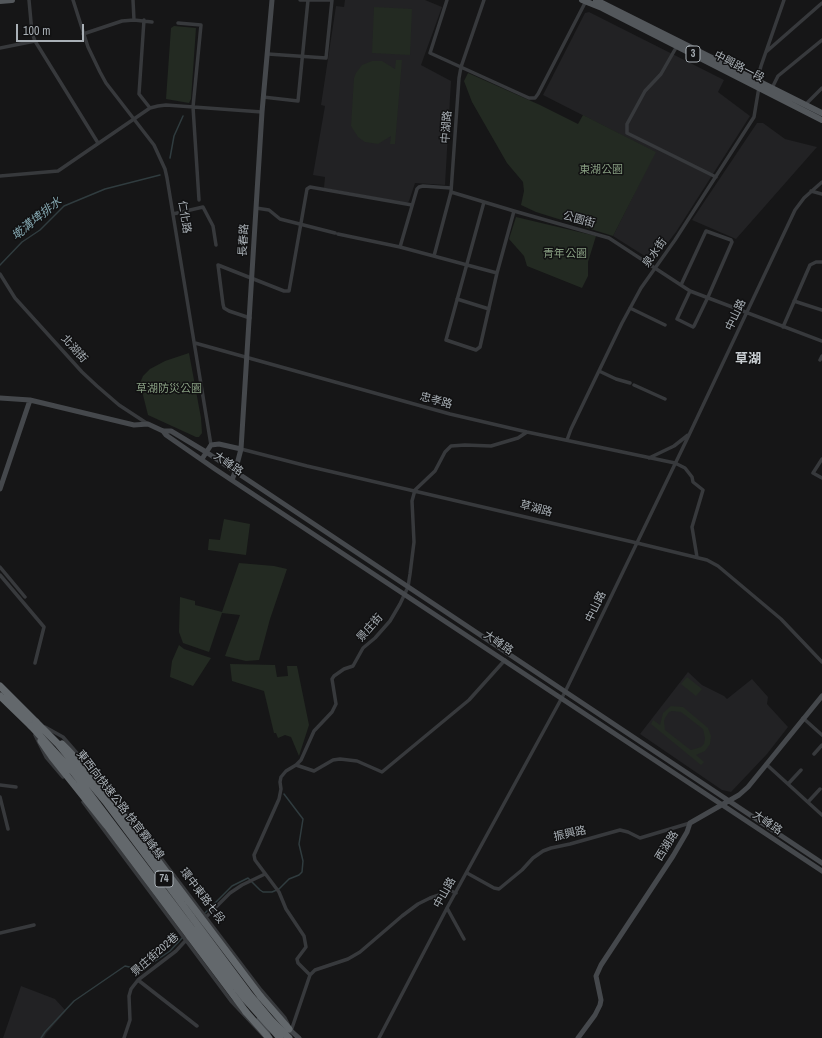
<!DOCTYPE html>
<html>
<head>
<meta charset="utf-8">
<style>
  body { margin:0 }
  #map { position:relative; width:822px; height:1038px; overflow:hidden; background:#161617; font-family:"Archivo Narrow",sans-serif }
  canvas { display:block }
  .scale { position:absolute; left:16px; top:24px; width:68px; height:18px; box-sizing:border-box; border:2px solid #a9b0b6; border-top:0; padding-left:5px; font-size:12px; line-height:14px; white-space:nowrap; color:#a9b0b6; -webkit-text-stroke:3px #111112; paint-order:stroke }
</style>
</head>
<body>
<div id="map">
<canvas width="822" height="1038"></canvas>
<div class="scale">100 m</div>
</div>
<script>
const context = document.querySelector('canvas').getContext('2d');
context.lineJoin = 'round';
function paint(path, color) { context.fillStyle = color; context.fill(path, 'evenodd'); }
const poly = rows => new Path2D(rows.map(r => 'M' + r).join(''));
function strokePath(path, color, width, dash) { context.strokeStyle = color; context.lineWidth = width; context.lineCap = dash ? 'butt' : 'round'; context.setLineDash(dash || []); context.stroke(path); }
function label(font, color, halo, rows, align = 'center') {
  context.font = font + ' "Archivo Narrow","Noto Sans TC",sans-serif'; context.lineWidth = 3; context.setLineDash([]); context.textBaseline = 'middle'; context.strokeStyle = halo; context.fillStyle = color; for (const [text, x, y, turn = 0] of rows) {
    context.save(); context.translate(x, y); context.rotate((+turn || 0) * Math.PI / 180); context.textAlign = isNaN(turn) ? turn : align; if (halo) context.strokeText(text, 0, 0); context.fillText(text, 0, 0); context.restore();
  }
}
paint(poly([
  [345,0,425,0,442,7,421,65,451,81,445,185,415,183,409,201,407,203,324,188,325,177,313,175,325,106,321,105,336,6,344,7],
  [589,12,724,80,718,92,750,116,676,232,654,260,651,260,613,236,655,152,543,95,585,13],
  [757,123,763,123,785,139,817,147,736,239,692,220],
  [688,672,702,685,724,696,727,699,752,679,768,697,767,704,788,727,767,754,731,792,722,790,640,734],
  [21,986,55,999,66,1011,46,1034,44,1038,3,1038]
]), '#222224');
paint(poly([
  [374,7,412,9,410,55,372,53],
  [174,26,196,28,191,99,189,103,166,99,171,28],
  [396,60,402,60,395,144,390,144,391,136,378,144,365,142,358,137,351,126,354,78,356,73,362,65,372,61,382,61,395,69],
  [468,73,540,105,578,124,583,115,656,152,613,236,536,212,521,205,524,191,523,182,507,163,472,102,464,81],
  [516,217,596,236,588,262,588,276,582,288,527,266,524,256,509,239],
  [189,353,201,418,202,433,199,437,196,437,148,415,140,383,143,376,150,369,165,361],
  [224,519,250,524,246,555,208,550,209,539,220,540],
  [239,563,274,566,287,569,270,619,259,660,246,661,225,656,240,615,222,613,209,652,183,643,179,632,180,597,195,601,195,605,222,612],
  [179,645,184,649,211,658,193,686,170,677,172,661],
  [230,664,275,665,277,677,288,676,287,666,297,666,309,725,299,756,291,737,285,735,278,738,276,733,274,733,264,691,232,681],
  [687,677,702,689,696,696,681,684],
  [671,706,683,707,708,728,711,736,710,744,705,751,696,755,704,762,701,765,651,724,653,720,660,725,663,713],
  [672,711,681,712,703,729,705,738,704,744,701,747,691,750,688,748,665,730,664,721,665,718,669,712]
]), '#232a22');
strokePath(poly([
  [170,158,174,136,183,116],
  [0,265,22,242,40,230,64,206,105,189,160,175],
  [205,913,232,886,248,878,260,890,263,892,272,892,279,889,289,879,299,875,302,872,303,861,299,844,303,819,284,794],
  [41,1038,45,1032,74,1001,125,966,142,970,170,951,183,937]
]), '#303c3f', 1.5);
strokePath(poly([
  [29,0,32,33,35,41,98,143],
  [73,0,88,47,100,72,106,83,154,145,165,169,167,178,211,445],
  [133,0,134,20],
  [447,0,430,53,529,98,535,98,538,94,586,1],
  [144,20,139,94,150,108],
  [178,23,201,25,193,107,199,200],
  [83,34,122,21,134,20,152,22],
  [677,46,661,74,645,91,627,124,627,133,716,177],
  [0,48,35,41],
  [766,52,822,3],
  [268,54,326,58,332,0,300,0],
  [757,81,761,66,784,0],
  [772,88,778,76,822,40],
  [263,97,298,101,308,0],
  [805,105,822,88],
  [0,176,58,171,150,108,158,106,166,105,262,112],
  [811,191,822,194],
  [451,192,514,211,609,238,690,291,822,341],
  [484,202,446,340,476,350,480,347,497,273,514,211],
  [256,208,269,210,280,219,335,233],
  [173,214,203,207,213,226,216,245],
  [338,234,400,247,497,273],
  [400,247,417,189,419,187,423,186,451,188],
  [434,256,451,192,459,78,461,67,484,0],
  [0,274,15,298,82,372,97,386,119,405,148,424],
  [681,285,706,231,731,240,732,242,708,297,694,326,693,327,677,319,690,291],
  [457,299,489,309],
  [794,301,822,310],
  [630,308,665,325],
  [250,318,229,311,224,308,223,304,218,265,284,291,289,291,307,189,310,187,412,205],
  [783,327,810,265,816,262,822,262],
  [195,343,450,414,527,432,675,463,685,468,692,477,693,482,703,490,692,527,697,557],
  [820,360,822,356],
  [599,371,616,379,630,383],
  [634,385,665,399],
  [567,440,571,429,622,323,641,288,675,240,754,117,759,87],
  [241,449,307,466,637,543,707,560,718,566,781,619,822,662],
  [649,458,674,446,688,435],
  [822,459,813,473,822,478],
  [0,567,25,597],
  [0,575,44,627,35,663],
  [803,718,822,735],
  [45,727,63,737,114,796,261,990,285,1018,288,1024],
  [35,735,46,757,63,777],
  [814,754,822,745],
  [766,764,822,815],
  [296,765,314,771,333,760,340,759,357,761,382,772,469,700,505,660],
  [788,784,801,770],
  [0,785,16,787],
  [0,797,8,829],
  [83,802,231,1001,265,1037],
  [808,802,820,789],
  [467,873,494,888,499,889,522,870,533,858,543,851,551,848,570,844,620,830,628,832,640,838,690,823],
  [447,908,464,939],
  [204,919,230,893,242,885,265,874],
  [0,933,34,925],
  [310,975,298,963,297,959,306,947,304,936,286,909,279,892,255,860,254,855,279,799,281,789,280,782,281,777,286,771,296,765,301,760,314,731,332,712,336,704,332,679,334,676,344,669,353,666,363,648,375,638,390,621,400,604,408,587,410,574,414,542,412,501,415,490,435,471,445,452,451,446,465,445,491,446,518,438,527,432],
  [138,980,197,1026],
  [291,1031,310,975,315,970,348,959,360,952,402,916,418,904,430,898,451,891,456,893],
  [124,1038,130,1020,129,996,131,989,138,980,176,951,187,939],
  [379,1038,447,908,565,692,689,435,795,210,804,198,822,182]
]), '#37393c', 3.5);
strokePath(poly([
  [0,398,30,400,134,425,148,424,163,431,171,431,206,452,822,863],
  [163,431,166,435,215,469,822,871],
  [202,459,211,445,219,444,241,449],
  [232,480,235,472,241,449,262,112,272,0],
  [0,489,30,400],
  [259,1019,268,1034],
  [286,1029,289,1029,299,1038],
  [578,1038,595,1015,600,1005,601,1000,596,976,601,965,673,856,687,832,690,823,739,795,748,787,822,696]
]), '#45484c', 5);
strokePath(poly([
  [582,0,602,8,822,120],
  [596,0,822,113],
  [0,1,12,0]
]), '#53575b', 6);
strokePath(poly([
  [0,686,36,722],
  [0,696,31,726],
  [261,997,289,1029],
  [246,1012,269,1038]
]), '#63686c', 7);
strokePath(poly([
  [36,722,58,744,105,801,250,995,271,1020,289,1038],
  [31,726,74,773,245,999,280,1038],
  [41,741,52,757,107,826,246,1012],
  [62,744,87,770,118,808,261,997]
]), '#63686c', 7);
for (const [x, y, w] of [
  [693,54,14],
  [164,879,18]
]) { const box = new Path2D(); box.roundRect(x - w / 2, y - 8, w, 16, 3); context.fillStyle = '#111112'; context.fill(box); strokePath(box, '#a9b0b6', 1); }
label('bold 10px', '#a9b0b6', null, [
  ["3",693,54],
  ["74",164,879]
]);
label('11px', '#a9b0b6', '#111112', [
  ["中興路一段",739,67,27],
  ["中湖路",447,127,-86],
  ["仁化路",184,217,81],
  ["公園街",579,220,15],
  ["長春路",244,240,-87],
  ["泉水街",655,253,-54],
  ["中山路",736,315,-65],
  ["北湖街",74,349,48],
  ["忠孝路",436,401,15],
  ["大峰路",228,464,34],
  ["草湖路",536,509,14],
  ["中山路",596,607,-64],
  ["景庄街",370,628,-48],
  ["大峰路",498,643,34],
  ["東西向快速公路 快官霧峰線",120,805,52],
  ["大峰路",767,823,34],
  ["振興路",570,834,-13],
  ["西湖路",667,846,-58],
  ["中山路",445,893,-61],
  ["環中東路七段",202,896,53],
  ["景庄街202巷",155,955,-41]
]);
label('11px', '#889f82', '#111112', [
  ["東湖公園",601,170],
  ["青年公園",565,254],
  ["草湖防災公園",169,389]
]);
label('italic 12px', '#83a5ae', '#111112', [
  ["墘溝埤排水",37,219,-39]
]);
label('bold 13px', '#c9ced2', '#111112', [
  ["草湖",748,360]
]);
</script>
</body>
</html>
